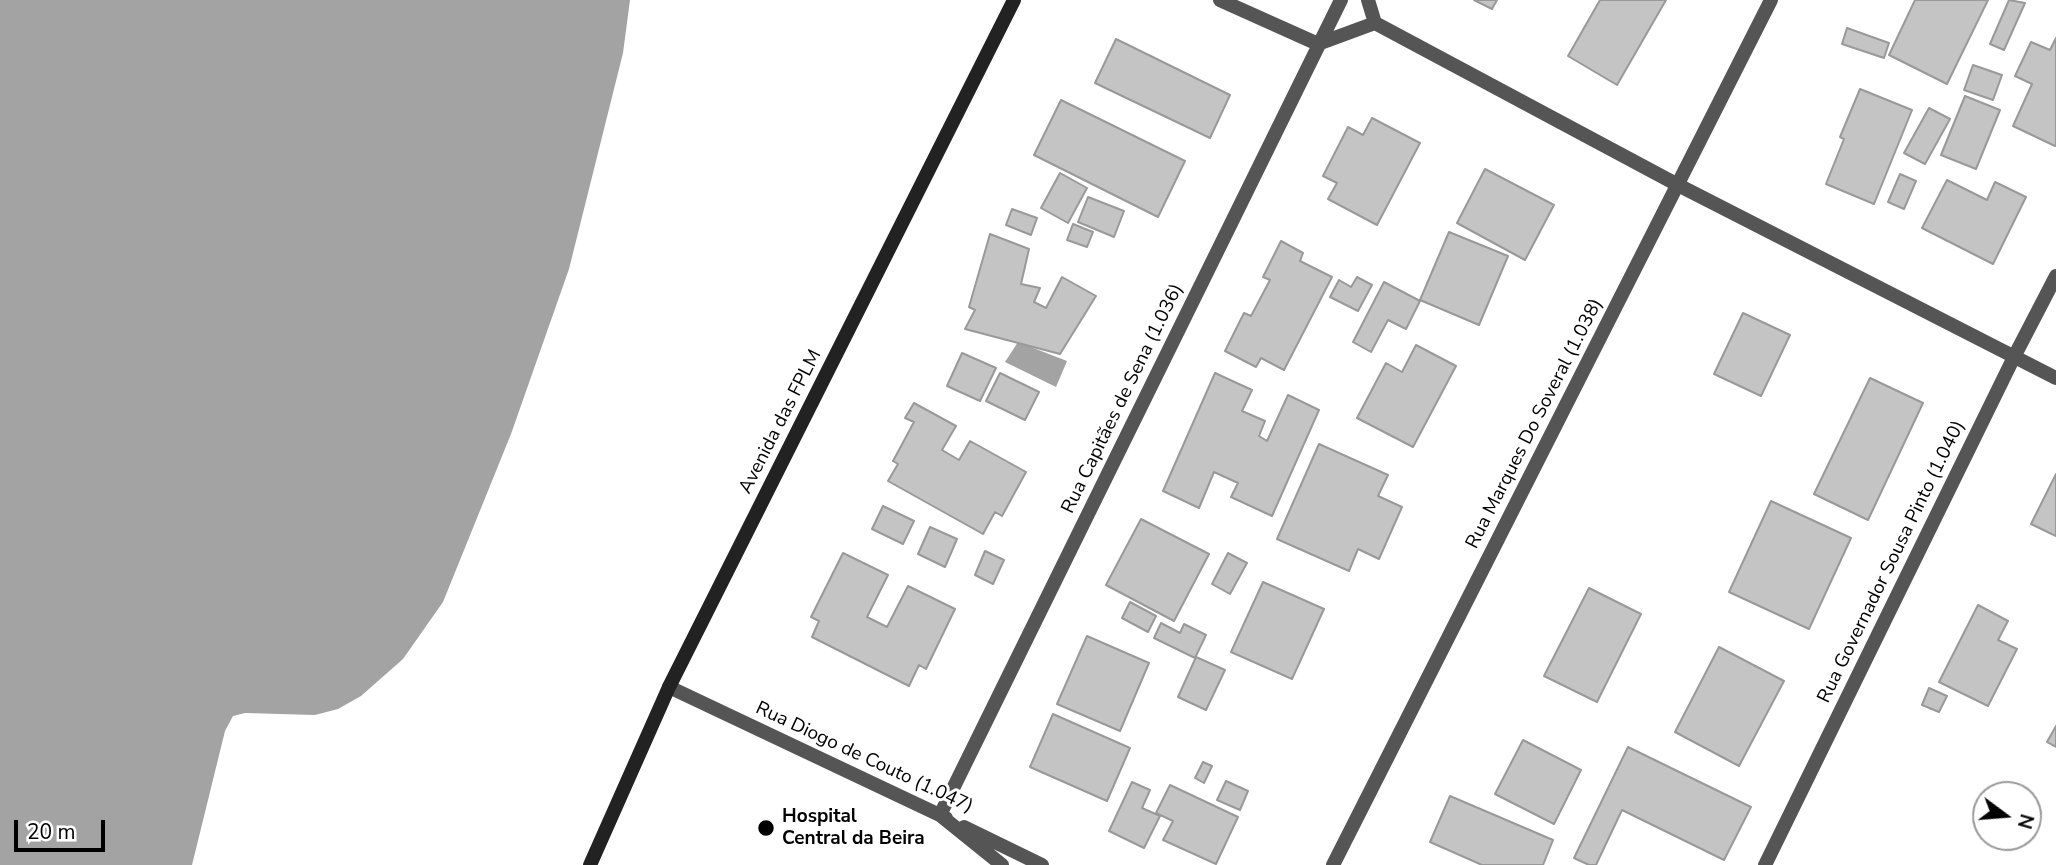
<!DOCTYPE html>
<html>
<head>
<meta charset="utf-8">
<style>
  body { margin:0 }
  #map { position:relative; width:2056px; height:865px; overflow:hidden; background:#fff; font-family:"Nunito Sans",sans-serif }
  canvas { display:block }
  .north { position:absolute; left:1972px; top:781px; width:70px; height:70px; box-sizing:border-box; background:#fff; border:2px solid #999; border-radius:50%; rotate:106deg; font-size:19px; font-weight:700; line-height:28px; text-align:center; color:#000 }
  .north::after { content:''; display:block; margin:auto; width:24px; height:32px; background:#000; clip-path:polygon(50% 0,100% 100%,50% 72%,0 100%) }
  .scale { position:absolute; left:14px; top:820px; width:91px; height:32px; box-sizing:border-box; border:4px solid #000; border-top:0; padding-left:9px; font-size:21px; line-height:24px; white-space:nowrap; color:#000; -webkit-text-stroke:5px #fff; paint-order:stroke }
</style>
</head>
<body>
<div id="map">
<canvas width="2056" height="865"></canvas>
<div class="north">N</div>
<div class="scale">20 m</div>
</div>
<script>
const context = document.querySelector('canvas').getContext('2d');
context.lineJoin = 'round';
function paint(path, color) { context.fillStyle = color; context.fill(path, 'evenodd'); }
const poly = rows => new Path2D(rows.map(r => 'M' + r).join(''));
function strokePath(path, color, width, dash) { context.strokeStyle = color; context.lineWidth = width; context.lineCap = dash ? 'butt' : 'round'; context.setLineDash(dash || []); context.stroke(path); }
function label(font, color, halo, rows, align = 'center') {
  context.font = font + ' "Nunito Sans",sans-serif'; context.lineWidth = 6; context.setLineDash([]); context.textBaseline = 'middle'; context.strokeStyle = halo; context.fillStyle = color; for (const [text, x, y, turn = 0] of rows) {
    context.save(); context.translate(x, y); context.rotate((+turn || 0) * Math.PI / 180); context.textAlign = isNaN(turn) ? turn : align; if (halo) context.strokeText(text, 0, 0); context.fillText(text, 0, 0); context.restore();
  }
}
paint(poly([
  [0,0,630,0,623,53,569,269,511,434,443,602,403,659,361,696,338,709,315,715,245,713,233,716,225,731,192,865,0,865],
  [1018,342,1067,361,1056,387,1005,362]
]), '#a3a3a3');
const building = poly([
  [1474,0,1497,0,1492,9,1474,0],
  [1600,0,1666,0,1617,85,1568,56,1600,0],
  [1915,0,1988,0,1947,84,1889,55,1915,0],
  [2009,0,2025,3,2004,50,1990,44,2009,0],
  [1847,28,1889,43,1884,58,1842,44,1847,28],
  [2056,38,2056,145,2055,146,2013,126,2032,84,2015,76,2031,42,2050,50,2056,38],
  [1116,39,1230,95,1210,138,1095,83,1116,39],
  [1973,65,2002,75,1993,100,1964,90,1973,65],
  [1860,89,1912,110,1874,204,1826,184,1844,139,1840,137,1860,89],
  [1965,96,2000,110,1976,169,1941,155,1965,96],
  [1061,100,1185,161,1158,217,1034,155,1061,100],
  [1929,108,1950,119,1925,164,1904,153,1929,108],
  [1372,118,1420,143,1377,225,1328,199,1337,183,1323,176,1348,127,1363,135,1372,118],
  [1485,169,1554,205,1525,260,1457,223,1485,169],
  [1060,173,1087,188,1068,223,1041,208,1060,173],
  [1900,174,1916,181,1904,209,1888,202,1900,174],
  [1947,180,1987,200,1995,182,2026,197,1993,264,1922,228,1947,180],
  [1088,197,1124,211,1114,237,1078,222,1088,197],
  [1012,209,1037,218,1031,235,1006,225,1012,209],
  [1073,224,1093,232,1087,247,1067,240,1073,224],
  [1449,232,1508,256,1479,325,1420,300,1449,232],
  [990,234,1029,249,1021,284,1040,288,1034,302,1046,308,1062,277,1096,296,1060,354,965,329,975,310,969,307,990,234],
  [1281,241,1303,253,1300,261,1332,277,1284,370,1261,358,1256,367,1225,351,1244,313,1251,316,1270,280,1263,277,1281,241],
  [1357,277,1372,285,1358,311,1330,297,1339,280,1351,287,1357,277],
  [1384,282,1420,301,1406,329,1388,320,1371,352,1353,342,1384,282],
  [1743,313,1790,335,1761,396,1714,374,1743,313],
  [1416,345,1456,366,1413,447,1357,418,1386,363,1402,372,1416,345],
  [962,353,996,368,980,401,947,386,962,353],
  [1000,373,1039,392,1025,420,986,401,1000,373],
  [1215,373,1252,390,1242,411,1265,421,1259,436,1267,441,1288,395,1319,410,1272,516,1231,497,1238,483,1214,472,1199,508,1163,491,1215,373],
  [1870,378,1923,403,1868,520,1814,494,1870,378],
  [914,403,956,426,942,450,959,460,970,441,1026,472,1002,516,995,512,983,534,888,481,898,464,893,461,914,422,905,418,914,403],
  [1319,444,1388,475,1378,496,1402,507,1379,559,1358,549,1349,571,1277,539,1319,444],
  [2056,474,2056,536,2031,524,2056,474],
  [1771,501,1851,538,1809,629,1729,592,1771,501],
  [883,506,914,521,903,544,872,529,883,506],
  [1141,519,1209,554,1174,621,1106,585,1141,519],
  [930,527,957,539,945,567,918,554,930,527],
  [985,551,1004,560,993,584,975,575,985,551],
  [843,553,888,575,867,617,887,627,908,586,955,609,926,669,919,665,909,686,812,637,819,621,811,617,843,553],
  [1228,553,1247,563,1230,594,1212,584,1228,553],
  [1263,582,1324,609,1292,679,1231,652,1263,582],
  [1589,588,1641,614,1597,702,1544,676,1589,588],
  [1130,602,1156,616,1148,632,1122,618,1130,602],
  [1978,605,2008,621,1998,640,2017,649,1988,706,1939,682,1978,605],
  [1161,623,1180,633,1184,624,1206,635,1195,658,1154,638,1161,623],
  [1087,636,1149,663,1120,731,1057,704,1087,636],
  [1719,647,1784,681,1739,766,1675,732,1719,647],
  [1196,657,1225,670,1206,710,1178,697,1196,657],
  [1929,688,1947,696,1939,712,1922,705,1929,688],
  [1053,714,1130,748,1107,801,1030,767,1053,714],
  [2056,726,2056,747,2047,742,2056,726],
  [1523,740,1581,770,1554,824,1495,794,1523,740],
  [1628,747,1751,807,1724,860,1622,810,1596,865,1589,865,1574,858,1628,747],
  [1203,762,1212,766,1204,783,1195,778,1203,762],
  [1226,781,1248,791,1240,810,1217,800,1226,781],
  [1132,782,1150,790,1142,808,1160,816,1144,848,1109,831,1132,782],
  [1170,785,1238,817,1216,864,1163,840,1173,821,1156,813,1170,785],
  [1450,796,1553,840,1543,865,1482,865,1430,842,1450,796],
  [2028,802,2039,807,2029,829,2028,829,2028,802]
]);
paint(building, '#c4c4c4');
strokePath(building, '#999', 2);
strokePath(poly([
  [1220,0,1318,44,1375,23],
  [1368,0,1375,23,1678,185,2056,378],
  [669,687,946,818],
  [964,827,1042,865],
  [1002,865,940,815,1341,0],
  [1333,865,1771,0],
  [1765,865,2014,357,2056,276]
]), '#555', 14);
strokePath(poly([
  [590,865,669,687,1014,0]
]), '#222', 14);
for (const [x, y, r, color] of [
  [766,828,9,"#000"]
]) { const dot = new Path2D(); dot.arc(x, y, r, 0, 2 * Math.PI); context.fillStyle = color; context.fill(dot); strokePath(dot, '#fff', 2.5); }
label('19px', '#000', '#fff', [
  ["Rua Capitães de Sena (1.036)",1123,399,-64],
  ["Avenida das FPLM",781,422,-63],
  ["Rua Marques Do Soveral (1.038)",1535,424,-63],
  ["Rua Governador Sousa Pinto (1.040)",1892,562,-64],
  ["Rua Diogo de Couto (1.047)",864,758,25]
]);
label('bold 19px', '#000', '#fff', [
  ["Hospital",782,817],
  ["Central da Beira",782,839]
], 'left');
</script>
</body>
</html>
